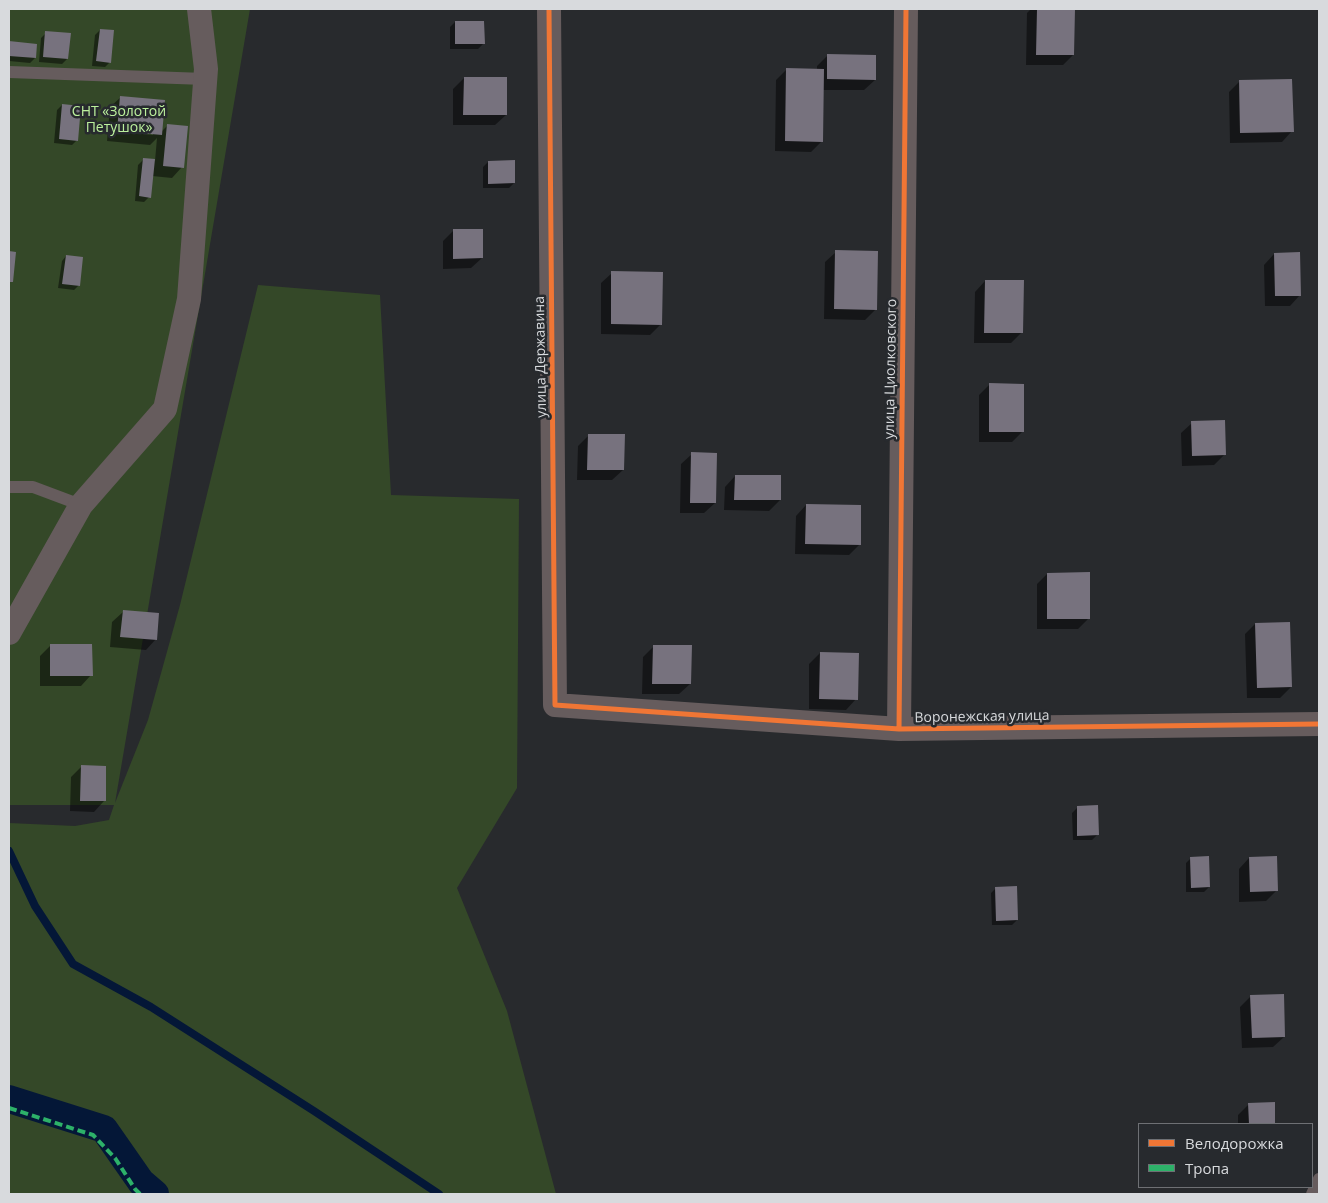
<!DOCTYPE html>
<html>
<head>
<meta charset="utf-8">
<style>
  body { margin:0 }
  #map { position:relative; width:1328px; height:1203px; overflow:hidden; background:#282a2d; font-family:"Open Sans",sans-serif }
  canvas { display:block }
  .frame { position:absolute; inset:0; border:10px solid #d8dadd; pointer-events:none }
  .legend { position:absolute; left:1138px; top:1123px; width:175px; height:65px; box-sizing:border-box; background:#272a2e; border:1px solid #6e7074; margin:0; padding:6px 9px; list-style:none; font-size:15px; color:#d8dadd }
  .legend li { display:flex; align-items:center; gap:10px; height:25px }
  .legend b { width:25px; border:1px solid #6e7074 }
</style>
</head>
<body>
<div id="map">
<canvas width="1328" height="1203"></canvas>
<div class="frame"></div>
<ul class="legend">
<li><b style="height:6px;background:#f07635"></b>Велодорожка</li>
<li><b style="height:6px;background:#2db169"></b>Тропа</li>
</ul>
</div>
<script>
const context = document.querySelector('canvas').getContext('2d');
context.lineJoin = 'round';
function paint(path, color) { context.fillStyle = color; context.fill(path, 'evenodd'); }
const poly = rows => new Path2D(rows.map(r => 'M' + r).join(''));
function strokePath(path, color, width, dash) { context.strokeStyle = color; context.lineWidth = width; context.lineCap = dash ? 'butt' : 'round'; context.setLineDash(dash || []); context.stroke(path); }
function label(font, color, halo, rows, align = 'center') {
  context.font = font + ' "Open Sans",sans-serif'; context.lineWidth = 5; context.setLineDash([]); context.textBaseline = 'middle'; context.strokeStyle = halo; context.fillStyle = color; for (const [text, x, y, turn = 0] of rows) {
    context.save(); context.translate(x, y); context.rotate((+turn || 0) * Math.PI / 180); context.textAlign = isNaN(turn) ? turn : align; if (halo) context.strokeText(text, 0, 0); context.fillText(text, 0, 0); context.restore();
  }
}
paint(poly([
  [9,9,250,9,115,803,148,720,180,605,258,285,380,295,391,495,519,499,517,788,457,888,507,1011,556,1194,9,1194,9,823,75,826,109,820,114,805,9,805]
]), '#344828');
paint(poly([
  [1031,9,1074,9,1073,55,1063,65,1026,65,1027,13],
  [455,22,483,44,478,49,450,49,450,27],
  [100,30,110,62,105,67,92,66,95,35],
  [46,33,69,35,67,59,62,64,39,62,41,38],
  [9,42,36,45,35,58,30,63,9,61],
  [828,55,875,80,864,90,823,90,822,141,811,152,775,151,776,80,786,70,817,70,817,66],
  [464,78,506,115,495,125,453,125,453,89],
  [1239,82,1292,131,1282,142,1230,143,1229,92],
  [121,97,161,132,168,125,182,167,172,178,152,176,149,197,144,202,135,201,138,165,143,160,155,161,157,138,150,145,107,141,110,107],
  [111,129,153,133,153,135,111,131],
  [62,105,77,140,72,145,54,143,57,110],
  [488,162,514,183,509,188,483,188,483,167],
  [454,230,482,258,471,268,443,269,443,241],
  [836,252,876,309,865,320,824,319,825,262],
  [1274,254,1300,295,1290,306,1265,306,1264,265],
  [66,256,79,285,74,290,58,288,62,261],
  [612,273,661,324,650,335,601,334,601,283],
  [985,281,1022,332,1011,343,974,343,975,292],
  [990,384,1022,432,1012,442,979,442,979,395],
  [1192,423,1225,454,1214,465,1182,466,1181,433],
  [589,435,623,470,612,480,577,480,578,446],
  [692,454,715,503,704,513,680,513,681,464],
  [735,476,780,500,769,511,724,510,725,487],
  [806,505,860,544,849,555,795,554,796,516],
  [1047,574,1088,619,1078,629,1037,629,1037,584],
  [123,612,156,639,146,650,110,647,112,622],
  [1255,624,1291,687,1280,698,1247,698,1245,634],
  [50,646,91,675,81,686,40,686,40,656],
  [654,646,690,684,679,694,642,694,643,657],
  [820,653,856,699,846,710,809,709,809,664],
  [82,766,104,801,94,812,70,811,71,777],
  [1077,808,1097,835,1092,840,1073,840,1072,813],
  [1191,858,1209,887,1204,892,1186,892,1186,863],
  [1249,858,1277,890,1266,901,1239,902,1239,869],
  [996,888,1017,920,1012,925,992,925,991,893],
  [1251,996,1284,1037,1273,1047,1242,1048,1240,1007],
  [1249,1104,1274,1104,1274,1124,1238,1124,1238,1115]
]), '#0007');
strokePath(poly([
  [9,851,35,906,73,964,151,1007,314,1111,439,1194]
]), '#041737', 8);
strokePath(poly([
  [9,1099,104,1129,141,1182,155,1194]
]), '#041737', 28);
paint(poly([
  [1037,9,1075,9,1074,55,1036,55],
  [455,21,484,21,485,44,455,44],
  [100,29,114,30,111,63,96,61],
  [45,31,71,33,68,59,43,57],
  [9,41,37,44,36,58,9,56],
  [827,54,876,55,876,80,827,79],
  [786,68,824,69,823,142,785,141],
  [464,77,507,77,507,115,463,115],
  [1292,79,1294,132,1240,133,1239,80],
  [120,96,165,100,162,135,117,131],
  [62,104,81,106,78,141,59,139],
  [167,124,188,126,184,168,163,166],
  [143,158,155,159,151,198,139,196],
  [515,160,515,183,488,184,488,161],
  [453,229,483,229,483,258,453,259],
  [835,250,878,251,877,310,834,309],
  [9,251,16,252,13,282,9,282],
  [1300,252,1301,296,1275,296,1274,253],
  [66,255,83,257,80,286,62,284],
  [611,271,663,272,662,325,611,324],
  [985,280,1024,280,1023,333,984,333],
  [989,383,1024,384,1024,432,989,432],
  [1225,420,1226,455,1192,456,1191,421],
  [588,434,625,434,624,470,587,470],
  [691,452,717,453,716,503,690,503],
  [735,475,781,475,781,500,734,500],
  [806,504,861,505,861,545,805,544],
  [1090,572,1090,619,1047,619,1047,573],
  [123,610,159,613,157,640,120,637],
  [1290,622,1292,687,1257,688,1255,623],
  [50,644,92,644,93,676,50,676],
  [653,645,692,645,691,684,652,684],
  [820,652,859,653,858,700,819,699],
  [81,765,106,766,106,801,80,801],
  [1098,805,1099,835,1077,836,1077,806],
  [1209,856,1210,887,1191,888,1190,857],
  [1277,856,1278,891,1250,892,1249,857],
  [1017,886,1018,920,996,921,995,887],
  [1284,994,1285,1037,1252,1038,1250,995],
  [1275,1102,1275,1124,1249,1124,1248,1103]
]), '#77727e');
strokePath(poly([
  [9,72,205,79],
  [9,487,33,487,81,505],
  [1312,1194,1319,1179]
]), '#665c5d', 12);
strokePath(poly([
  [549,9,555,705,899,729,1319,724],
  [9,633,81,505,165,409,189,299,206,69,199,9],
  [899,729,906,9]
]), '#665c5d', 24);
strokePath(poly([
  [9,1108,93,1135,115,1158,135,1189,140,1194]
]), '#2db169', 4, [8, 4]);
strokePath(poly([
  [549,9,555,705,899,729,1319,724],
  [899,729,906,9]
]), '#f07635', 5);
label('14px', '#bbf09c', '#272a2e', [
  ["СНТ «Золотой",119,112],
  ["Петушок»",119,128]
]);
label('14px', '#d8dadd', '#272a2e', [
  ["улица Державина",541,357,-91],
  ["улица Циолковского",891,369,-89],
  ["Воронежская улица",982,717,-1]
]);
</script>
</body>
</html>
